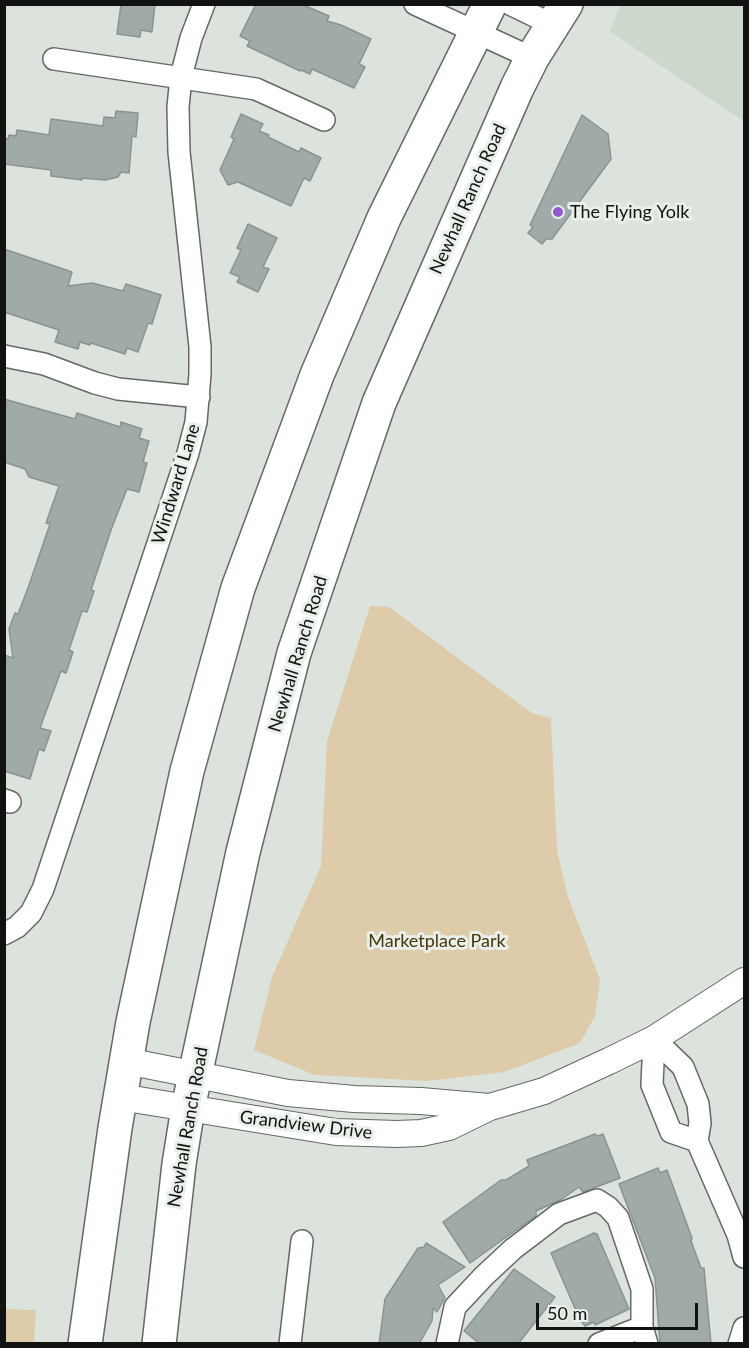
<!DOCTYPE html>
<html>
<head>
<meta charset="utf-8">
<style>
  body { margin:0 }
  #map { position:relative; width:749px; height:1348px; overflow:hidden; background:#dbe3dc; font-family:Lato,sans-serif }
  canvas { display:block }
  .frame { position:absolute; inset:0; border:6px solid #101310; pointer-events:none }
  .scale { position:absolute; left:536px; top:1303px; width:162px; height:27px; box-sizing:border-box; border:3px solid #101310; border-top:0; padding-left:8px; font-size:18px; line-height:21px; white-space:nowrap; color:#101310; -webkit-text-stroke:4px #e8f0e9; paint-order:stroke }
</style>
</head>
<body>
<div id="map">
<canvas width="749" height="1348"></canvas>
<div class="frame"></div>
<div class="scale">50 m</div>
</div>
<script>
const context = document.querySelector('canvas').getContext('2d');
context.lineJoin = 'round';
function paint(path, color) { context.fillStyle = color; context.fill(path, 'evenodd'); }
const poly = rows => new Path2D(rows.map(r => 'M' + r).join(''));
function strokePath(path, color, width, dash) { context.strokeStyle = color; context.lineWidth = width; context.lineCap = dash ? 'butt' : 'round'; context.setLineDash(dash || []); context.stroke(path); }
function label(font, color, halo, rows, align = 'center') {
  context.font = font + ' Lato,sans-serif'; context.lineWidth = 6; context.setLineDash([]); context.textBaseline = 'middle'; context.strokeStyle = halo; context.fillStyle = color; for (const [text, x, y, turn = 0] of rows) {
    context.save(); context.translate(x, y); context.rotate((+turn || 0) * Math.PI / 180); context.textAlign = isNaN(turn) ? turn : align; if (halo) context.strokeText(text, 0, 0); context.fillText(text, 0, 0); context.restore();
  }
}
paint(poly([
  [620,5,744,5,744,121,610,31]
]), '#cbd8cb');
paint(poly([
  [370,606,389,607,532,713,551,718,557,850,568,897,600,980,595,1016,580,1043,504,1072,428,1081,315,1075,254,1050,272,977,321,866,327,741],
  [5,1309,36,1310,34,1343,5,1343]
]), '#ddcba9');
const building = poly([
  [121,4,155,4,152,32,141,30,140,37,117,34,121,4],
  [256,4,301,4,329,16,327,21,341,25,371,39,359,64,365,67,354,88,312,69,310,74,301,70,300,71,247,46,250,41,240,36,256,4],
  [116,111,138,113,136,137,132,136,129,173,121,172,118,177,105,180,82,178,82,180,51,176,51,170,4,164,4,138,8,139,9,135,16,136,17,130,49,135,51,119,103,126,104,117,115,118,116,111],
  [241,114,263,124,259,131,269,135,268,137,299,152,301,148,321,158,310,181,304,178,291,206,238,182,228,185,220,170,234,139,231,137,241,114],
  [582,115,608,134,611,159,552,239,546,239,542,244,528,233,533,227,530,225,582,115],
  [248,224,277,238,263,267,269,269,258,292,237,282,240,277,230,273,241,250,237,248,248,224],
  [4,249,72,272,68,286,92,283,123,291,126,284,161,295,152,324,148,323,138,352,127,348,125,354,91,343,90,345,80,342,78,349,55,342,59,330,4,312,4,249],
  [4,399,75,419,77,413,120,427,121,422,142,429,139,438,149,441,143,462,147,463,139,492,127,489,111,530,91,590,94,591,87,612,82,611,69,650,73,652,66,673,61,671,40,728,51,731,44,751,39,749,30,779,4,771,4,655,13,658,9,629,15,613,18,614,28,588,50,524,46,523,59,486,29,477,25,469,4,462,4,399],
  [595,1134,598,1136,603,1134,620,1178,583,1192,579,1187,562,1199,536,1211,536,1216,470,1263,443,1222,501,1180,506,1180,529,1166,527,1160,595,1134],
  [658,1168,660,1173,667,1170,692,1238,691,1241,701,1268,704,1268,711,1344,660,1344,655,1278,619,1184,658,1168],
  [594,1233,597,1234,629,1309,595,1325,594,1322,585,1326,580,1320,551,1253,594,1233],
  [426,1243,465,1267,438,1285,445,1298,437,1312,433,1308,432,1321,419,1344,379,1344,385,1299,418,1248,424,1247,426,1243],
  [514,1269,555,1297,518,1344,480,1344,464,1331,514,1269]
]);
paint(building, '#a0aaa8');
strokePath(building, '#899491', 1.5);
const minor = poly([
  [415,4,532,58],
  [510,4,553,25],
  [54,59,256,89,324,120],
  [4,356,44,364,95,383,118,389,199,397],
  [4,800,10,802],
  [4,934,17,927,31,913,43,889,188,453,196,422,200,374,200,347,179,152,178,107,181,77,191,38,204,4],
  [654,1039,683,1067,698,1104,700,1123,697,1141,738,1235,744,1257],
  [654,1039,652,1085,671,1132,697,1141],
  [290,1344,302,1241],
  [447,1344,455,1307,484,1276,513,1249,559,1214,597,1200,608,1207,618,1218,642,1289,642,1327,647,1344],
  [599,1344,642,1327],
  [739,1344,744,1328]
]);
const tertiary = poly([
  [126,1061,288,1093,354,1099,421,1101,489,1107],
  [120,1097,336,1132,397,1134,421,1133,449,1127,490,1107,544,1091,609,1061,654,1039,744,981]
]);
const primary = poly([
  [85,1344,115,1128,133,1022,187,771,238,588,317,375,384,218,490,4],
  [159,1344,179,1164,188,1108,243,852,294,653,379,403,517,88,532,58,566,4]
]);
strokePath(minor, '#636a63', 24);
strokePath(tertiary, '#636a63', 28);
strokePath(primary, '#636a63', 36);
strokePath(minor, '#fff', 21);
strokePath(tertiary, '#fff', 26);
strokePath(primary, '#fff', 33);
for (const [x, y, r, color] of [
  [558,212,6,"#9457cd"]
]) { const dot = new Path2D(); dot.arc(x, y, r, 0, 2 * Math.PI); context.fillStyle = color; context.fill(dot); strokePath(dot, '#e8f0e9', 2); }
label('18px', '#101310', '#e8f0e9', [
  ["Newhall Ranch Road",468,199,-66],
  ["Windward Lane",176,484,-73],
  ["Newhall Ranch Road",298,654,-73],
  ["Grandview Drive",306,1125,7],
  ["Newhall Ranch Road",188,1127,-80]
]);
label('18px', '#101310', '#e8f0e9', [
  ["The Flying Yolk",570,212]
], 'left');
label('18px', '#493609', '#e8f0e9', [
  ["Marketplace Park",437,941]
]);
</script>
</body>
</html>
